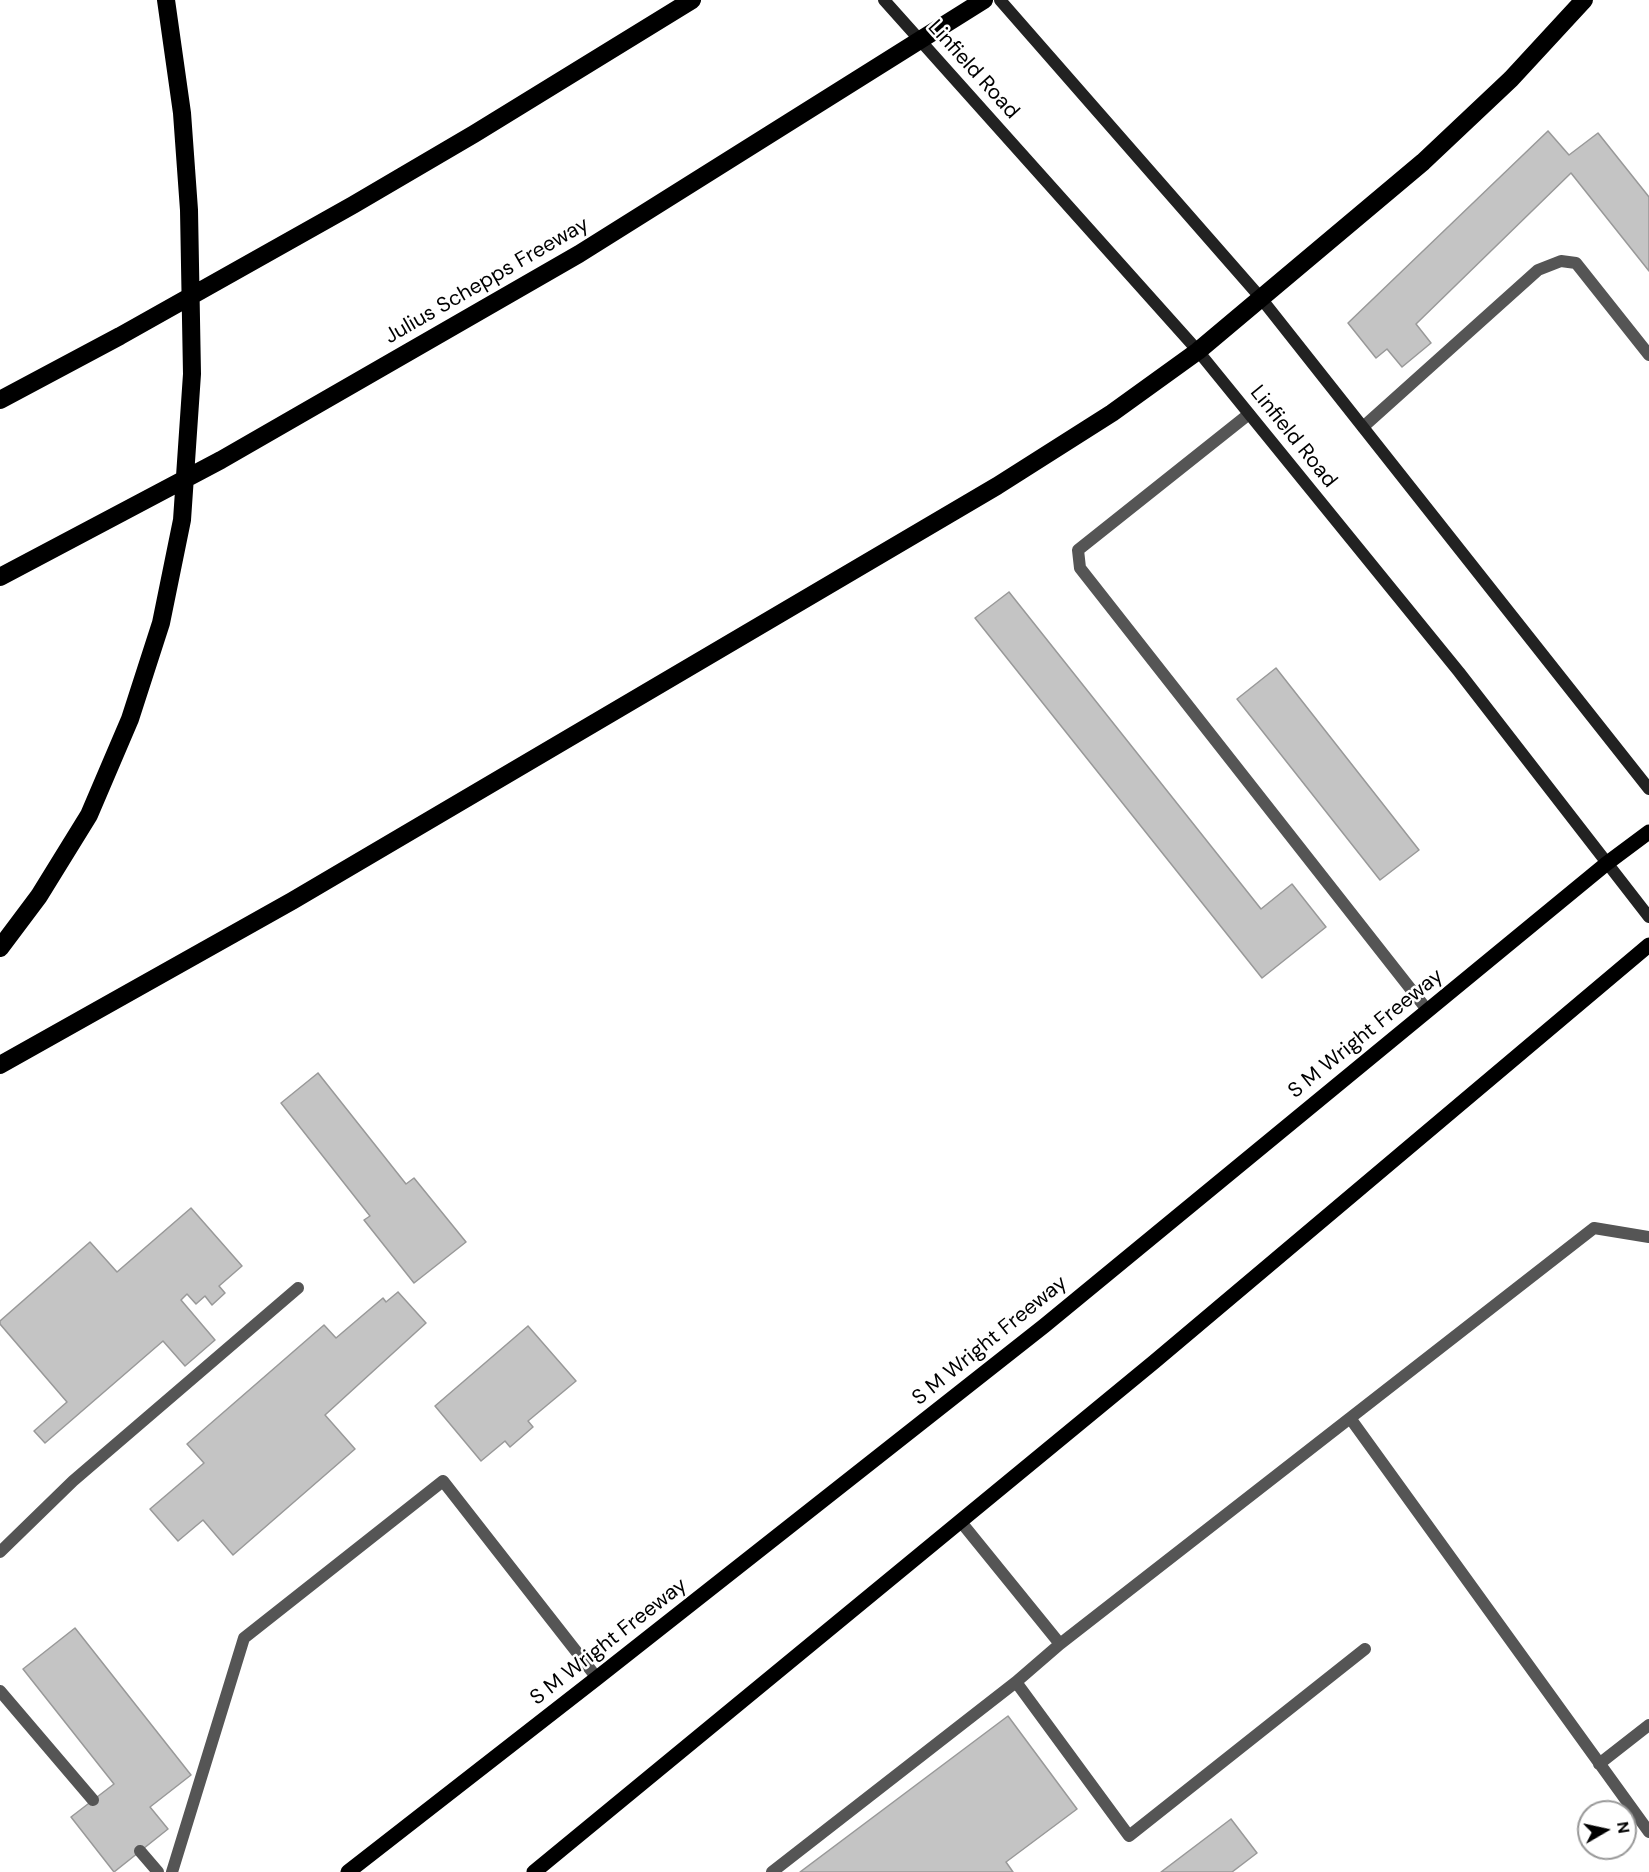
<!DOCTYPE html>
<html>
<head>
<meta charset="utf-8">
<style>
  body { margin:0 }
  #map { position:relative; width:1649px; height:1872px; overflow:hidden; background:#fff; font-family:"DM Sans",sans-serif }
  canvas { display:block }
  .north { position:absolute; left:1577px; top:1800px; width:60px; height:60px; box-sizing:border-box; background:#fff; border:2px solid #999; border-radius:50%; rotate:81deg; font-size:16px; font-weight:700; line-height:24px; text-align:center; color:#000 }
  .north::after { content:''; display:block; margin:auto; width:21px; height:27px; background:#000; clip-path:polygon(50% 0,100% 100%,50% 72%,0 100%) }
</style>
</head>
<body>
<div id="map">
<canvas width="1649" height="1872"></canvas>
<div class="north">N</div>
</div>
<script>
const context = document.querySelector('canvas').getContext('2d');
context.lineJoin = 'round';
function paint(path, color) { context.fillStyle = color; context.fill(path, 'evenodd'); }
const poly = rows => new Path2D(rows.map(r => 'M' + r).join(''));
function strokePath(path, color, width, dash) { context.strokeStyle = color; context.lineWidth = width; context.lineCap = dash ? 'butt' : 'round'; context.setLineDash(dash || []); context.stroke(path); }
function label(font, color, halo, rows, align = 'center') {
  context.font = font + ' "DM Sans",sans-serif'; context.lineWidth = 5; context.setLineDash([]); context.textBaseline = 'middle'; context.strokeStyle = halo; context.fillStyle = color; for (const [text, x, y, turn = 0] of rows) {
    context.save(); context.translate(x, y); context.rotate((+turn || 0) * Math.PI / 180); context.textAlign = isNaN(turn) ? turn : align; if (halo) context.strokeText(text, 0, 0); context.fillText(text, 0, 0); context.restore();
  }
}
const building = poly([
  [1548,131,1569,155,1598,133,1649,197,1649,271,1571,173,1416,324,1431,343,1402,367,1387,349,1376,358,1348,323,1548,131],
  [1009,592,1261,909,1292,884,1326,927,1262,978,975,618,1009,592],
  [1276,668,1419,850,1380,880,1237,699,1276,668],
  [318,1073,406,1184,414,1178,466,1242,414,1283,364,1220,370,1216,281,1103,318,1073],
  [191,1208,242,1266,219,1286,225,1293,212,1305,205,1296,196,1304,187,1294,181,1300,215,1340,185,1366,163,1341,45,1443,34,1431,67,1402,0,1324,0,1321,90,1242,117,1272,191,1208],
  [398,1292,426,1323,325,1415,355,1449,233,1555,203,1520,178,1541,150,1509,204,1463,187,1444,324,1325,336,1338,383,1298,386,1302,398,1292],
  [528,1326,576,1381,528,1421,533,1427,510,1447,505,1441,481,1461,435,1406,528,1326],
  [75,1628,191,1775,150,1807,168,1829,114,1872,71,1817,114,1784,23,1669,75,1628],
  [1008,1716,1077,1809,1006,1862,1013,1872,800,1872,1008,1716],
  [1231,1819,1257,1853,1232,1872,1161,1872,1231,1819]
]);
paint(building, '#c4c4c4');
strokePath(building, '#999', 1.5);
strokePath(poly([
  [1249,414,1078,550,1080,568,1428,1011],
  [1363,427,1538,270,1561,261,1576,263,1649,355],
  [1350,1418,1649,1832],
  [961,1522,1060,1644,1016,1682,1129,1836,1365,1649],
  [0,1552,73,1481,298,1288],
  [1060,1644,1594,1228,1649,1237],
  [0,1691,93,1800],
  [1599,1764,1649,1725],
  [140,1851,158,1872],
  [172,1872,244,1638,443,1481,597,1678],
  [772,1872,1016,1682]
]), '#555', 12);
strokePath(poly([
  [884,0,1198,351,1459,672,1649,917],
  [1000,0,1260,297,1649,789]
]), '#222', 12);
strokePath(poly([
  [348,1872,597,1678,1044,1326,1606,864,1649,832],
  [534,1872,1154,1362,1649,945]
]), '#000', 15);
strokePath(poly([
  [0,400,120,336,353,205,474,134,692,0],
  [0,577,221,460,579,254,984,0],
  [0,948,39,896,89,815,130,719,161,623,182,520,192,374,189,210,182,113,166,0],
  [0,1065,292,901,997,486,1112,413,1198,351,1423,162,1511,79,1584,0]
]), '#000', 18);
label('21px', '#000', '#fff', [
  ["Linfield Road",973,70,48],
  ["Julius Schepps Freeway",487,281,-30],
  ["Linfield Road",1293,437,51],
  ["S M Wright Freeway",1366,1034,-39],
  ["S M Wright Freeway",990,1341,-39],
  ["S M Wright Freeway",609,1642,-38]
]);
</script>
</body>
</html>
